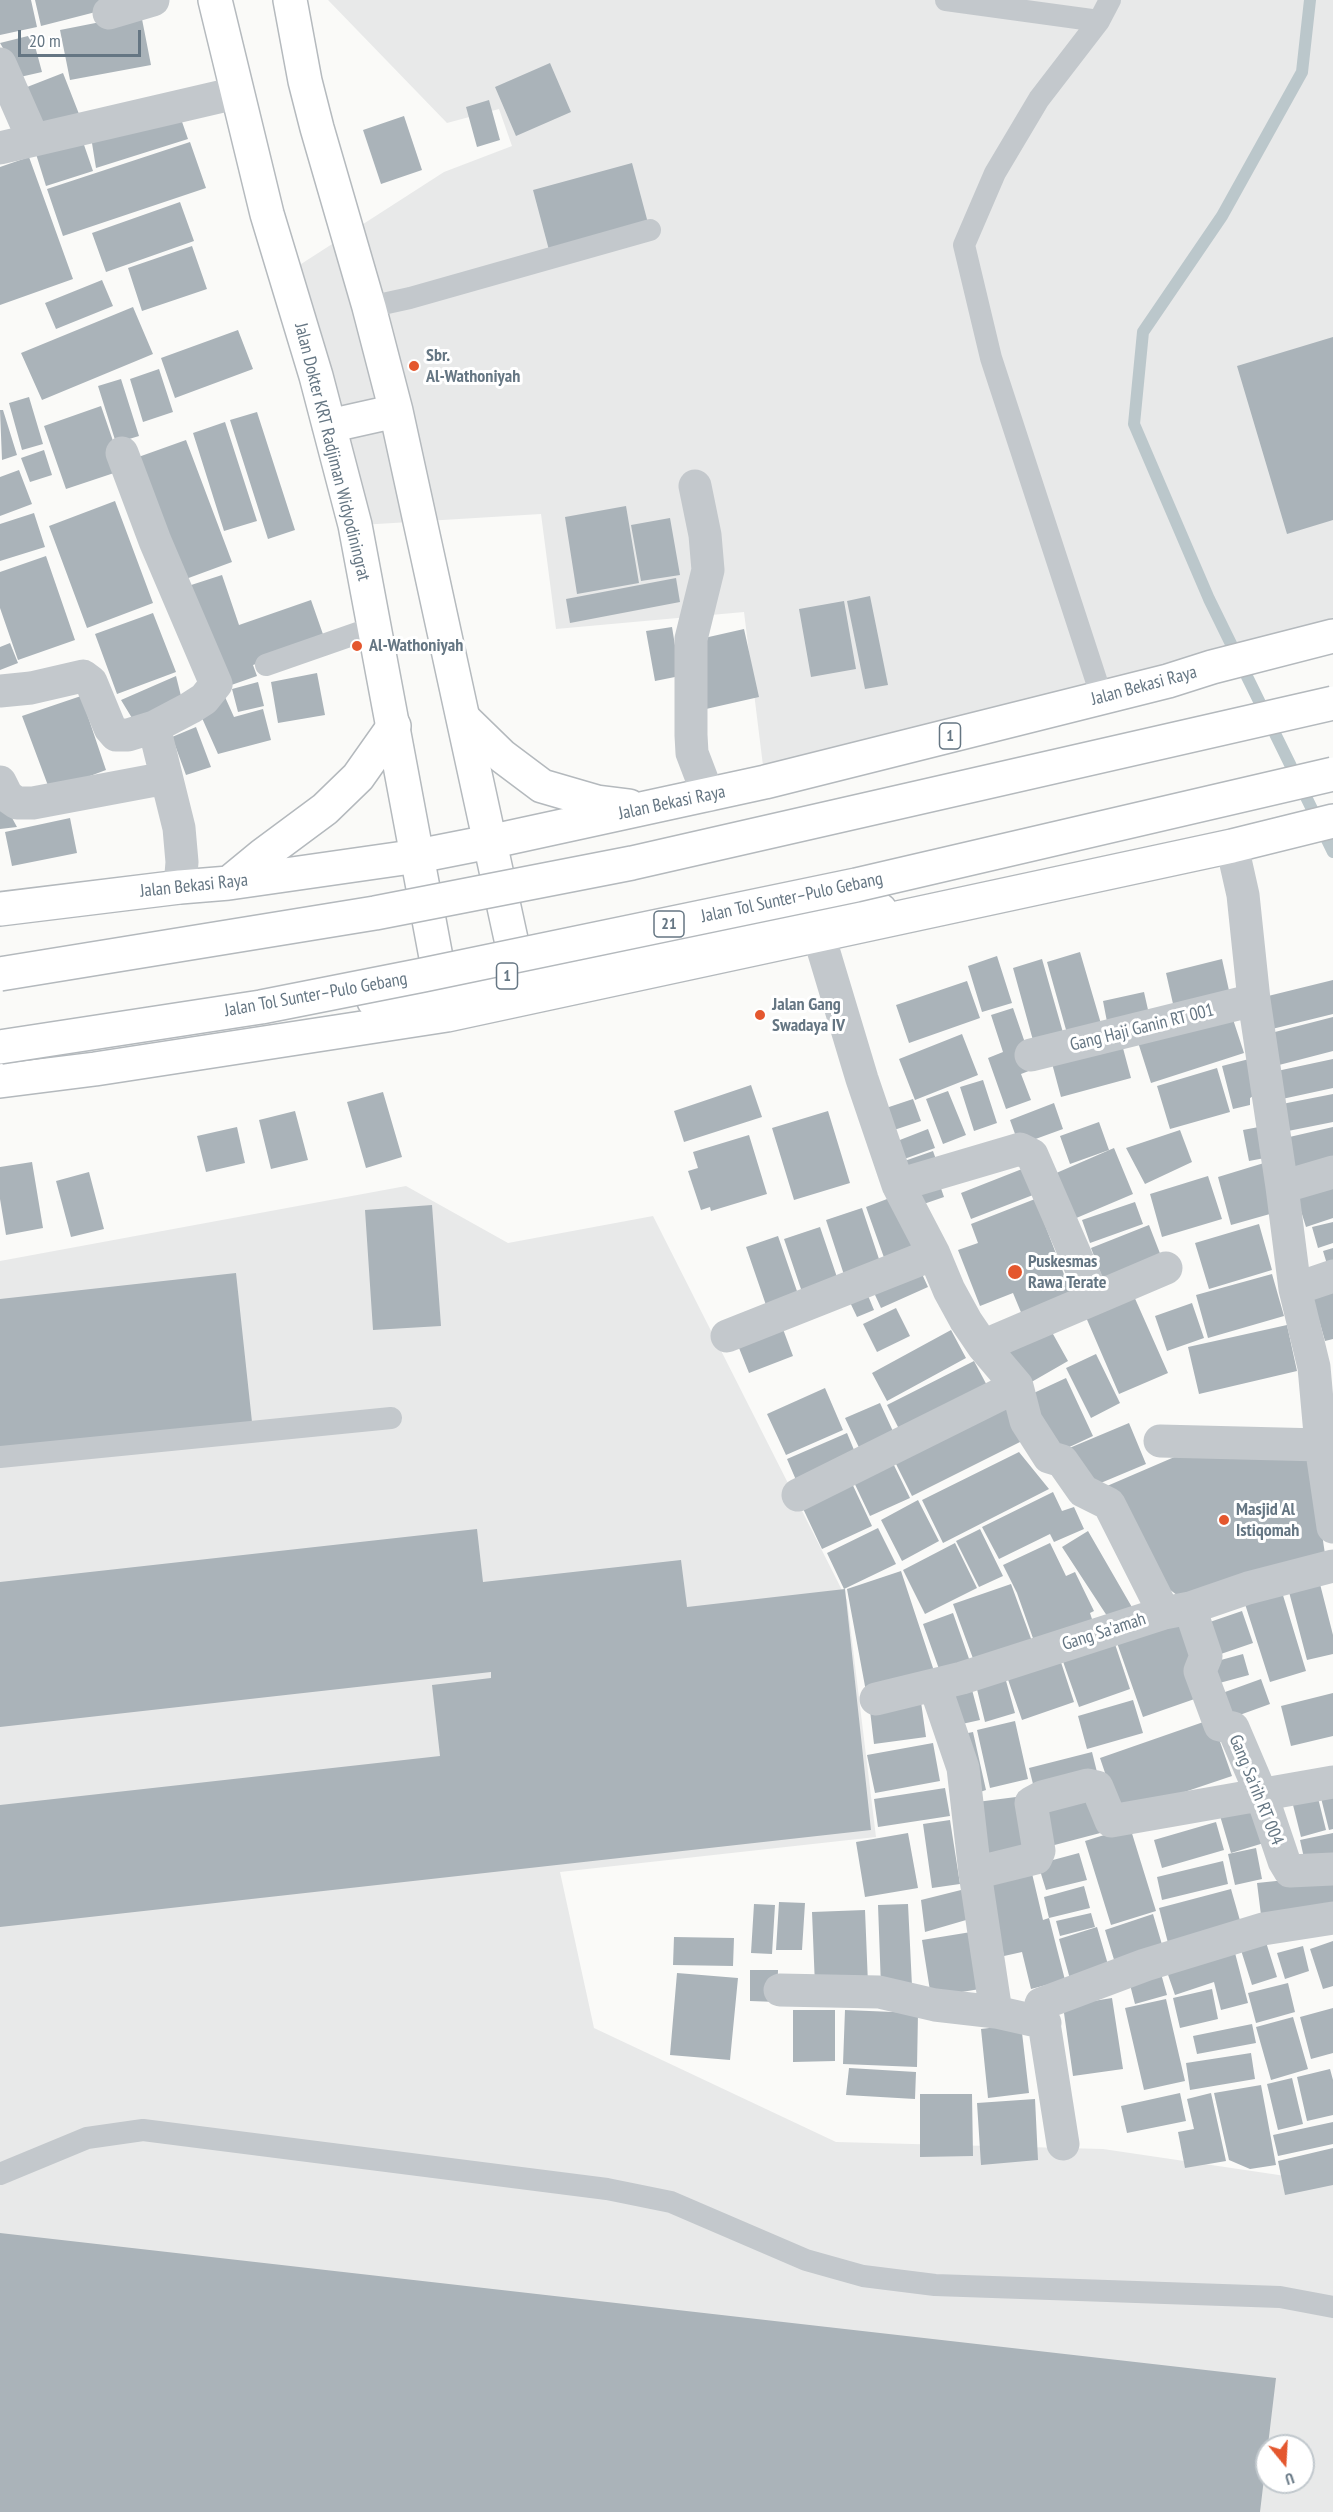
<!DOCTYPE html>
<html>
<head>
<meta charset="utf-8">
<style>
  body { margin:0 }
  #map { position:relative; width:1333px; height:2512px; overflow:hidden; background:#fafaf8; font-family:"PT Sans Narrow",sans-serif }
  canvas { display:block }
  .north { position:absolute; left:1255px; top:2434px; width:60px; height:60px; box-sizing:border-box; background:#fff; border:2px solid #c1c8cd; border-radius:50%; rotate:162deg; font-size:16px; font-weight:700; line-height:24px; text-align:center; color:#657683 }
  .north::after { content:''; display:block; margin:auto; width:21px; height:27px; background:#e4572e; clip-path:polygon(50% 0,100% 100%,50% 72%,0 100%) }
  .scale { position:absolute; left:18px; top:30px; width:123px; height:27px; box-sizing:border-box; border:3px solid #657683; border-top:0; padding-left:8px; font-size:18px; line-height:21px; white-space:nowrap; color:#657683; -webkit-text-stroke:4px #fff; paint-order:stroke }
</style>
</head>
<body>
<div id="map">
<canvas width="1333" height="2512"></canvas>
<div class="north">U</div>
<div class="scale">20 m</div>
</div>
<script>
const context = document.querySelector('canvas').getContext('2d');
context.lineJoin = 'round';
function paint(path, color) { context.fillStyle = color; context.fill(path, 'evenodd'); }
const poly = rows => new Path2D(rows.map(r => 'M' + r).join(''));
function strokePath(path, color, width, dash) { context.strokeStyle = color; context.lineWidth = width; context.lineCap = dash ? 'butt' : 'round'; context.setLineDash(dash || []); context.stroke(path); }
function label(font, color, halo, rows, align = 'center') {
  context.font = font + ' "PT Sans Narrow",sans-serif'; context.lineWidth = 6; context.setLineDash([]); context.textBaseline = 'middle'; context.strokeStyle = halo; context.fillStyle = color; for (const [text, x, y, turn = 0] of rows) {
    context.save(); context.translate(x, y); context.rotate((+turn || 0) * Math.PI / 180); context.textAlign = isNaN(turn) ? turn : align; if (halo) context.strokeText(text, 0, 0); context.fillText(text, 0, 0); context.restore();
  }
}
paint(poly([
  [328,0,1333,0,1333,636,765,782,744,612,556,629,541,514,344,526,270,284,444,172,512,146,499,109,447,123],
  [406,1186,508,1243,653,1216,847,1600,876,1837,560,1872,594,2028,836,2142,1103,2149,1333,2183,1333,2512,0,2512,0,1261],
  [1267,2446,1303,2446,1303,2482,1267,2482]
]), '#e8e9e9');
strokePath(poly([
  [1310,0,1302,72,1222,216,1143,332,1134,424,1209,599,1333,852]
]), '#bbc7cb', 12);
paint(poly([
  [0,0,31,0,37,27,0,35],
  [35,0,122,0,123,5,41,26],
  [141,14,151,65,70,80,60,30],
  [32,35,42,72,20,77,0,43],
  [550,63,571,112,516,136,495,87],
  [63,73,79,114,37,131,22,89],
  [489,100,500,140,477,147,466,107],
  [180,116,188,139,96,168,91,137],
  [404,116,422,170,381,184,363,130],
  [82,139,93,171,46,186,36,154],
  [190,142,206,188,63,236,47,189],
  [29,157,73,279,0,305,0,167],
  [632,163,648,223,549,250,533,190],
  [180,202,194,241,106,272,92,233],
  [192,246,207,289,142,311,128,268],
  [102,280,113,306,56,329,45,303],
  [133,307,153,354,42,400,21,353],
  [238,330,253,369,175,398,161,358],
  [1333,337,1333,520,1287,534,1237,366],
  [159,369,173,412,143,422,130,379],
  [121,379,139,436,116,443,98,386],
  [29,397,43,444,22,450,9,403],
  [101,406,123,470,66,489,44,426],
  [0,410,3,410,17,455,2,460],
  [257,412,295,530,268,539,230,420],
  [225,422,257,521,224,531,193,433],
  [186,440,232,562,175,583,130,460],
  [44,450,52,475,30,482,21,458],
  [19,470,32,504,0,516,0,477],
  [115,501,153,603,87,628,49,526],
  [626,506,639,583,577,594,565,517],
  [34,513,45,547,0,561,0,524],
  [670,518,680,575,641,581,631,525],
  [46,556,75,640,18,660,0,608,0,572],
  [222,575,239,625,311,600,325,640,253,665,257,676,220,689,185,587],
  [676,578,680,602,570,623,566,599],
  [870,596,888,685,865,689,847,601],
  [844,601,856,669,811,677,799,609],
  [153,613,176,672,117,694,95,634],
  [672,627,680,676,655,681,646,631],
  [744,629,759,697,706,709,691,641],
  [10,643,18,663,0,670,0,647],
  [317,673,325,715,278,723,271,682],
  [176,676,182,700,135,723,121,700],
  [258,682,264,706,238,712,232,689],
  [81,696,106,770,50,791,22,716],
  [225,697,234,717,263,709,271,740,218,754,198,709],
  [196,727,211,767,186,775,172,737],
  [0,796,17,827,0,829],
  [70,818,77,853,12,866,5,832],
  [1080,952,1104,1034,1070,1044,1047,962],
  [997,956,1012,1003,982,1012,968,966],
  [1042,959,1064,1036,1034,1044,1013,968],
  [1222,959,1232,1004,1176,1017,1166,973],
  [1333,980,1333,1014,1272,1029,1264,997],
  [967,981,980,1018,909,1043,896,1005],
  [1144,992,1151,1023,1109,1032,1103,1001],
  [1229,1007,1244,1053,1151,1083,1136,1036],
  [1013,1008,1034,1069,1021,1074,1031,1100,1006,1109,988,1058,1003,1052,991,1015],
  [1333,1017,1333,1051,1279,1065,1271,1033],
  [962,1034,978,1075,915,1100,899,1059],
  [1120,1037,1131,1078,1061,1097,1050,1056],
  [1249,1059,1258,1093,1250,1098,1250,1105,1233,1109,1222,1066],
  [1333,1059,1333,1088,1282,1099,1277,1071],
  [1217,1068,1230,1112,1170,1129,1157,1086],
  [983,1080,997,1123,974,1131,960,1087],
  [751,1085,762,1117,684,1142,674,1111],
  [948,1091,966,1135,943,1144,926,1099],
  [383,1092,402,1157,366,1168,347,1102],
  [1333,1094,1333,1122,1288,1131,1282,1104],
  [913,1099,921,1121,891,1131,883,1109],
  [1054,1103,1063,1129,1019,1145,1010,1120],
  [295,1111,308,1160,271,1169,259,1120],
  [828,1111,850,1183,794,1200,772,1128],
  [1099,1122,1109,1150,1070,1164,1060,1136],
  [1264,1126,1270,1157,1249,1161,1243,1130],
  [237,1127,245,1163,206,1172,197,1136],
  [1333,1127,1333,1166,1293,1175,1285,1138],
  [928,1129,935,1148,893,1163,887,1145],
  [1180,1130,1192,1162,1145,1184,1126,1148],
  [749,1135,767,1194,711,1211,710,1207,701,1210,688,1171,698,1168,693,1152],
  [1114,1148,1133,1194,1074,1219,1054,1174],
  [933,1151,939,1168,893,1165],
  [32,1162,43,1228,6,1235,0,1199,0,1167],
  [1264,1163,1277,1212,1231,1225,1218,1177],
  [1022,1169,1033,1195,971,1219,961,1193],
  [89,1172,104,1229,71,1237,56,1181],
  [936,1174,944,1197,912,1208],
  [1208,1176,1222,1219,1162,1237,1150,1194],
  [1333,1185,1333,1218,1306,1227,1296,1195],
  [895,1196,917,1255,887,1266,866,1207],
  [1035,1199,1075,1303,1025,1322,1013,1293,980,1306,958,1250,978,1243,971,1224],
  [1135,1202,1143,1224,1090,1243,1082,1220],
  [432,1205,441,1326,373,1330,365,1210],
  [862,1208,883,1271,847,1284,826,1220],
  [1333,1222,1333,1243,1318,1248,1312,1227],
  [1259,1224,1272,1270,1209,1289,1195,1243],
  [1149,1225,1161,1256,1103,1279,1091,1248],
  [820,1227,840,1286,804,1298,784,1239],
  [778,1236,799,1297,767,1308,746,1247],
  [1333,1248,1333,1273,1330,1274,1323,1251],
  [917,1263,928,1287,881,1308,870,1284],
  [236,1273,252,1422,0,1450,0,1299],
  [1272,1274,1284,1316,1208,1338,1196,1295],
  [864,1286,874,1310,857,1317,846,1294],
  [1333,1286,1333,1339,1325,1341,1311,1292],
  [1133,1294,1168,1373,1119,1394,1085,1315],
  [1192,1303,1204,1338,1167,1351,1155,1316],
  [896,1308,910,1336,877,1352,863,1324],
  [780,1321,793,1356,749,1373,735,1338],
  [1048,1325,1068,1361,1021,1388,1001,1352],
  [1287,1325,1297,1371,1199,1394,1188,1347],
  [951,1330,966,1358,887,1401,872,1373],
  [1096,1354,1120,1403,1091,1418,1066,1368],
  [974,1361,991,1393,903,1437,887,1405],
  [1066,1378,1093,1436,1050,1456,1023,1398],
  [825,1388,843,1430,786,1455,767,1414],
  [1001,1397,1022,1441,912,1496,890,1452],
  [880,1403,897,1440,863,1456,845,1418],
  [1129,1423,1146,1464,1084,1490,1067,1449],
  [847,1433,859,1462,799,1487,787,1459],
  [1200,1446,1309,1448,1325,1554,1186,1602,1169,1589,1107,1486],
  [1019,1452,1049,1489,943,1543,922,1500],
  [889,1455,910,1498,870,1516,850,1474],
  [849,1477,872,1526,822,1549,799,1500],
  [1053,1492,1062,1511,1074,1507,1084,1529,1054,1542,1050,1534,999,1559,982,1527],
  [918,1500,939,1541,902,1561,881,1520],
  [878,1528,896,1564,844,1589,827,1553],
  [477,1529,483,1582,681,1560,687,1607,845,1589,871,1830,0,1927,0,1805,440,1756,432,1685,491,1678,491,1672,0,1727,0,1582],
  [980,1529,1003,1576,979,1587,956,1541],
  [1088,1531,1133,1609,1111,1622,1062,1547],
  [955,1543,977,1588,925,1614,903,1570],
  [1050,1543,1066,1576,1075,1572,1094,1611,1090,1613,1096,1631,1035,1644,1017,1593,1003,1565],
  [901,1571,935,1674,867,1697,847,1589],
  [1011,1584,1033,1644,975,1664,953,1604],
  [1320,1584,1333,1635,1333,1654,1307,1660,1289,1592],
  [1282,1592,1306,1671,1270,1682,1245,1604],
  [1242,1611,1253,1643,1215,1656,1204,1624],
  [953,1613,974,1673,944,1683,923,1624],
  [1180,1618,1206,1695,1143,1717,1116,1640],
  [1112,1635,1130,1689,1079,1707,1060,1653],
  [1057,1650,1074,1702,1022,1720,1004,1668],
  [1243,1654,1249,1675,1212,1685,1206,1664],
  [1003,1670,1015,1713,985,1722,974,1677],
  [1261,1679,1270,1704,1223,1721,1214,1696],
  [970,1682,980,1720,953,1726,943,1689],
  [1333,1693,1333,1736,1291,1746,1281,1706],
  [920,1695,926,1737,874,1744,869,1702],
  [1133,1700,1143,1733,1087,1749,1078,1716],
  [1212,1719,1232,1776,1119,1814,1100,1758],
  [1015,1721,1028,1779,990,1788,977,1730],
  [973,1732,986,1790,971,1795,958,1735],
  [933,1743,940,1781,875,1793,867,1755],
  [1092,1752,1098,1776,1035,1792,1029,1768],
  [1333,1786,1333,1829,1329,1830,1319,1790],
  [945,1788,950,1816,878,1827,874,1799],
  [1092,1789,1104,1832,1047,1847,1036,1803],
  [1316,1790,1326,1830,1301,1837,1291,1797],
  [1016,1797,1024,1857,985,1862,977,1802],
  [1254,1799,1267,1842,1231,1853,1218,1809],
  [950,1820,960,1884,932,1888,923,1824],
  [1216,1822,1224,1850,1162,1868,1154,1840],
  [1130,1827,1156,1911,1111,1925,1085,1841],
  [908,1833,918,1888,865,1897,856,1842],
  [1333,1833,1333,1861,1306,1867,1300,1840],
  [1256,1848,1262,1879,1235,1885,1228,1854],
  [1079,1853,1087,1880,1046,1890,1038,1864],
  [1223,1861,1228,1884,1162,1900,1157,1877],
  [1030,1865,1043,1920,1049,1918,1065,1980,1031,1989,1022,1952,1004,1956,985,1876],
  [1333,1875,1333,1915,1262,1923,1257,1883],
  [1084,1886,1090,1908,1049,1918,1044,1897],
  [965,1889,973,1918,925,1932,921,1900],
  [1231,1889,1241,1924,1168,1943,1159,1908],
  [779,1902,805,1903,802,1950,776,1950],
  [754,1904,775,1905,772,1954,751,1953],
  [908,1904,912,1986,881,1987,878,1905],
  [865,1910,868,1984,815,1986,812,1912],
  [1091,1913,1095,1927,1060,1936,1056,1921],
  [1153,1914,1163,1948,1115,1963,1105,1930],
  [1097,1927,1109,1968,1070,1979,1059,1939],
  [971,1932,980,1989,931,1997,922,1940],
  [674,1937,734,1938,733,1966,673,1965],
  [1265,1939,1277,1977,1252,1985,1240,1947],
  [1333,1941,1333,1986,1323,1989,1310,1949],
  [1303,1946,1309,1971,1285,1979,1277,1953],
  [1234,1949,1248,2003,1221,2010,1214,1982,1175,1995,1166,1969],
  [750,1970,778,1970,777,2002,750,2001],
  [1160,1970,1167,1995,1135,2004,1128,1977],
  [677,1973,738,1978,730,2060,670,2055],
  [1288,1983,1295,2012,1256,2023,1248,1993],
  [1212,1989,1218,2019,1180,2028,1173,1998],
  [1112,1998,1123,2069,1073,2076,1063,2006],
  [1166,1999,1185,2081,1144,2090,1125,2008],
  [1333,2008,1333,2053,1311,2059,1300,2017],
  [793,2010,835,2010,835,2061,793,2062],
  [845,2010,918,2013,917,2067,843,2064],
  [1293,2017,1308,2069,1271,2080,1256,2027],
  [1021,2024,1029,2093,988,2098,981,2029],
  [1252,2024,1256,2043,1197,2054,1193,2036],
  [1251,2053,1255,2079,1190,2090,1186,2063],
  [849,2068,916,2072,915,2099,846,2095],
  [1330,2069,1333,2080,1333,2115,1307,2121,1297,2077],
  [1292,2078,1303,2124,1278,2130,1267,2084],
  [1261,2085,1276,2165,1250,2169,1229,2160,1214,2093],
  [1180,2093,1186,2121,1127,2133,1121,2106],
  [1211,2093,1226,2161,1185,2168,1178,2132,1194,2129,1187,2099],
  [920,2094,972,2094,973,2156,920,2157],
  [1035,2099,1038,2160,981,2165,977,2103],
  [1333,2122,1333,2144,1278,2156,1273,2135],
  [1333,2148,1333,2185,1285,2195,1278,2161],
  [0,2233,1276,2378,1260,2512,0,2512]
]), '#aab3b9');
const primary = poly([
  [215,0,267,214,316,376,355,525,444,1000],
  [290,0,305,81,317,128,369,307,396,411,521,985],
  [329,426,396,411]
]);
const trunk = poly([
  [464,719,502,756,542,786,597,802,629,806],
  [229,883,263,855,325,809,358,777,394,726],
  [0,909,180,887,229,883,418,856,489,842,765,782,1168,681,1212,667,1333,636],
  [374,1001,518,974,832,908,880,910],
  [0,1081,95,1069,447,1015,1232,846,1333,821]
]);
strokePath(primary, '#b5babe', 36);
strokePath(trunk, '#b4b9bd', 36);
strokePath(poly([
  [946,0,1099,21],
  [369,307,410,298,650,230],
  [266,665,375,627],
  [1102,698,991,358,964,245,995,173,1039,99,1099,21,1110,0],
  [0,1457,391,1418],
  [0,2174,87,2138,143,2130,607,2189,671,2202,806,2260,863,2276,935,2285,1280,2297,1333,2307]
]), '#c3c8cc', 22);
strokePath(poly([
  [109,13,153,0],
  [0,64,33,139],
  [0,148,236,93],
  [695,486,705,535,708,570,691,639,691,735,692,753,708,795],
  [0,691,31,688,83,676,91,682,110,728,116,735,128,735,154,727,190,708,204,699,216,684,155,541,122,453],
  [154,727,179,828,182,862,180,887],
  [0,782,7,796,17,803,33,803,166,778],
  [1232,846,1243,895,1254,1000,1282,1187,1295,1289,1314,1367,1321,1445,1333,1527],
  [819,936,862,1079,898,1185,934,1254,949,1290,966,1321,983,1346,1017,1386,1026,1421,1049,1457,1062,1461,1083,1491,1109,1504,1164,1613],
  [1031,1055,1254,1000],
  [898,1185,1020,1149,1032,1155,1094,1298],
  [1282,1187,1333,1172],
  [1295,1289,1333,1276],
  [727,1336,934,1254],
  [983,1346,1166,1268],
  [1160,1441,1321,1445],
  [798,1495,1017,1386],
  [1190,1608,1206,1656,1200,1671,1220,1725,1233,1728,1262,1796,1284,1861,1290,1871,1333,1869],
  [935,1686,963,1768,975,1873,996,2012],
  [876,1699,962,1678,1164,1613,1190,1608,1248,1588,1333,1566],
  [975,1873,1036,1858,1039,1851,1031,1803,1042,1797,1088,1785,1097,1787,1111,1821,1333,1782],
  [780,1990,879,1992,935,2005,996,2012,1045,2023],
  [1063,2144,1041,2004,1145,1965,1263,1929,1333,1918]
]), '#c3c8cc', 33);
strokePath(primary, '#fff', 33);
strokePath(trunk, '#fff', 33);
const motorwayBridge = poly([
  [0,974,375,913,632,863,1333,703],
  [0,1047,261,1007,423,975,856,885,1333,774]
]);
strokePath(motorwayBridge, '#b4b9bd', 36, []);
strokePath(motorwayBridge, '#fff', 33);
for (const [x, y, r, color] of [
  [414,366,6,"#e4572e"],
  [357,646,6,"#e4572e"],
  [760,1015,6,"#e4572e"],
  [1015,1272,8,"#e4572e"],
  [1224,1520,6,"#e4572e"]
]) { const dot = new Path2D(); dot.arc(x, y, r, 0, 2 * Math.PI); context.fillStyle = color; context.fill(dot); strokePath(dot, '#fff', 2); }
for (const [x, y, w] of [
  [950,736,21],
  [669,924,30],
  [507,976,21]
]) { const box = new Path2D(); box.roundRect(x - w / 2, y - 13, w, 26, 4.5); context.fillStyle = '#fff'; context.fill(box); strokePath(box, '#657683', 1.5); }
label('bold 16px', '#657683', null, [
  ["1",950,736],
  ["21",669,924],
  ["1",507,976]
]);
label('bold 18px', '#657683', '#fff', [
  ["Sbr.",426,356],
  ["Al-Wathoniyah",426,377],
  ["Al-Wathoniyah",369,646],
  ["Jalan Gang",772,1005],
  ["Swadaya IV",772,1026],
  ["Puskesmas",1028,1262],
  ["Rawa Terate",1028,1283],
  ["Masjid Al",1236,1510],
  ["Istiqomah",1236,1531]
], 'left');
label('18px', '#657683', '#fff', [
  ["Jalan Dokter KRT Radjiman Widyodiningrat",332,452,76],
  ["Jalan Bekasi Raya",1144,686,-15],
  ["Jalan Bekasi Raya",672,803,-12],
  ["Jalan Bekasi Raya",194,886,-6],
  ["Jalan Tol Sunter–Pulo Gebang",792,898,-12],
  ["Jalan Tol Sunter–Pulo Gebang",316,995,-10],
  ["Gang Haji Ganin RT 001",1142,1028,-14],
  ["Gang Sa'amah",1104,1632,-18],
  ["Gang Sa'rih RT 004",1256,1790,68]
]);
</script>
</body>
</html>
